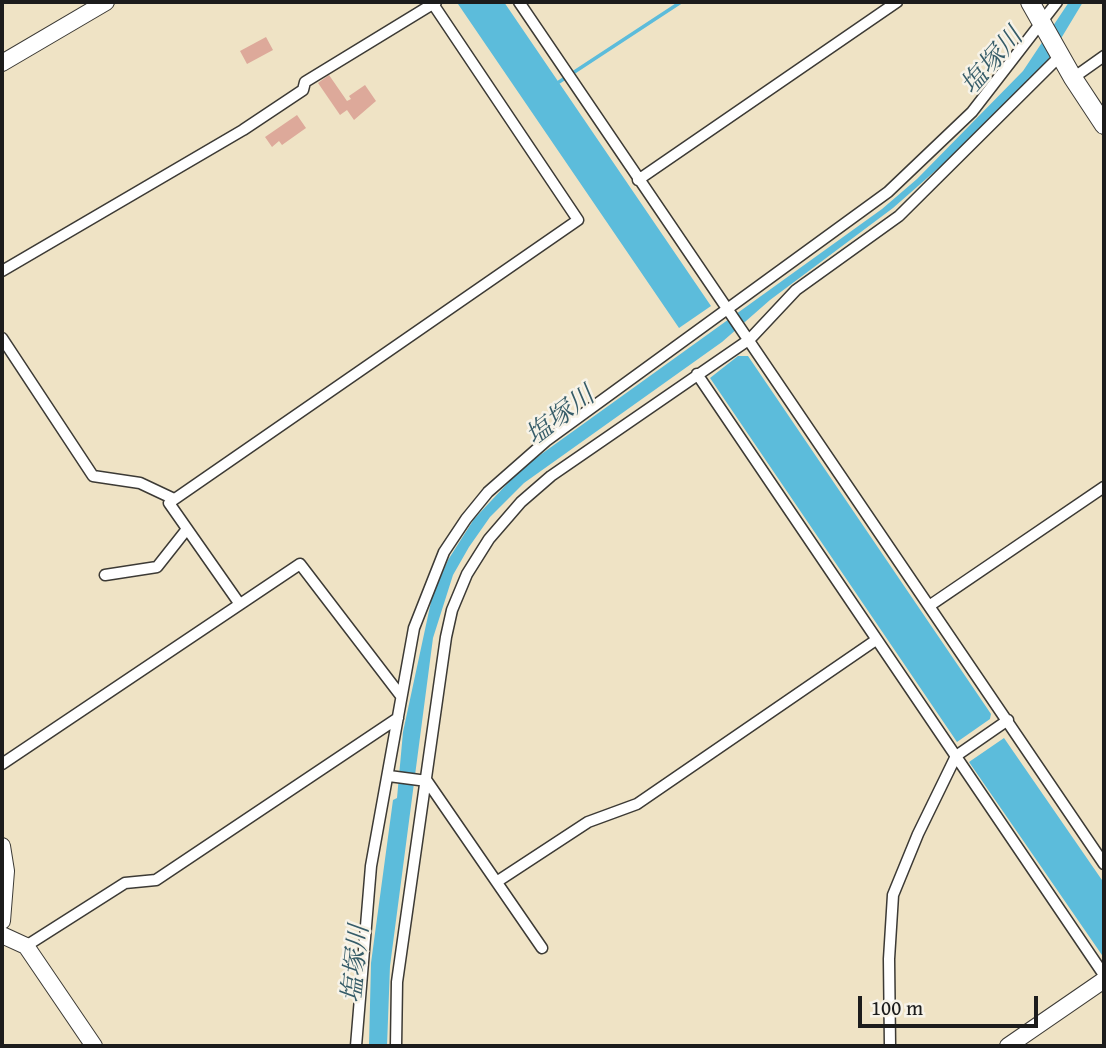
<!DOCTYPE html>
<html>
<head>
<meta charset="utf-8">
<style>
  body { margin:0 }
  #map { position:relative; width:1106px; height:1048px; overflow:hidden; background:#efe3c5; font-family:"Gentium Book Plus",serif }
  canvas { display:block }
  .frame { position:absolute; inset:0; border:4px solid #1c1c1c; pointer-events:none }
  .scale { position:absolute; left:858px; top:996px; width:180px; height:32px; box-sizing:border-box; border:4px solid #1c1c1c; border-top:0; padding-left:9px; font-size:21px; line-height:24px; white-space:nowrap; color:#1c1c1c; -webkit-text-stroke:5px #f7f3e8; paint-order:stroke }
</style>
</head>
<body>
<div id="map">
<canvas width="1106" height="1048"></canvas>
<div class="frame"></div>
<div class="scale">100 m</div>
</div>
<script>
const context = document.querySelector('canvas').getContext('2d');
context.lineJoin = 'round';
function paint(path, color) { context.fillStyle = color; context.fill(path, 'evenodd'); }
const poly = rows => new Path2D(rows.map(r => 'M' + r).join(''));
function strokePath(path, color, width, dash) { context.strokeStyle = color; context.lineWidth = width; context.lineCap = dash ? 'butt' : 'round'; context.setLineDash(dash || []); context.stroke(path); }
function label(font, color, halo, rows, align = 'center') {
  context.font = font + ' "Gentium Book Plus","Noto Serif JP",serif'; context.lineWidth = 5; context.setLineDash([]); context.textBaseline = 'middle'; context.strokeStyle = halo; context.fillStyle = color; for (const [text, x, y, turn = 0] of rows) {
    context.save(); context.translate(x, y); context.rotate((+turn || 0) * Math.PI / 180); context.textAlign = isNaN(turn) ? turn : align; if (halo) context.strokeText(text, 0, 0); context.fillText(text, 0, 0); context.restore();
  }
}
paint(poly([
  [461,2,504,2,711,306,679,328,458,4],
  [1069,2,1083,2,1045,65,950,158,893,208,770,300,722,342,524,483,490,517,469,547,453,575,433,638,390,966,387,1046,369,1046,371,963,393,800,397,798,403,732,432,597,448,560,474,519,522,468,882,209,917,179,1023,71],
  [738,356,748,356,991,714,990,719,957,742,710,378],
  [1004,738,1104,883,1104,958,969,762]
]), '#5cbcdb');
strokePath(poly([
  [559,82,681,2]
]), '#5cbcdb', 3.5);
paint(poly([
  [266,37,273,50,247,64,240,51],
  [329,75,347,101,351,99,349,96,365,85,376,101,354,120,347,110,340,115,318,83],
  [297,115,306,128,282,145,279,141,272,147,265,137]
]), '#dda99a');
const street = poly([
  [519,2,1104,864],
  [1073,78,1104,56],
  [638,180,897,2],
  [2,271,243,130,303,90,305,82,436,2],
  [2,338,93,476,140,483,174,499],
  [697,374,1104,975],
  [105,575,157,567,187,529],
  [239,603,169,503,578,220,433,4],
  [929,606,1104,487],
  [2,764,300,564,401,696],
  [389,776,427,781,542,948],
  [498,881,588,822,637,804,876,640],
  [26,946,125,883,156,880,398,718],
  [356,1046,371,866,414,628,444,552,466,519,488,492,546,441,888,192,972,112,1057,2],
  [396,1046,397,982,446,637,452,610,467,574,489,539,521,502,551,476,750,339,796,290,899,216,1060,56],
  [890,1046,889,959,893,895,918,834,956,756,1008,720]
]);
const secondary = poly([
  [2,63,106,2],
  [2,846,6,871,2,921],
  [2,935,26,946,94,1046],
  [1008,1046,1104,980]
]);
const primary = poly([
  [1030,2,1073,78,1104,125]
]);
strokePath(street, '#3c3a35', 13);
strokePath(secondary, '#3c3a35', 18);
strokePath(primary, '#3c3a35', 20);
strokePath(street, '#fff', 10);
strokePath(secondary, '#fff', 16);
strokePath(primary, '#fff', 18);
label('italic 26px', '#365c68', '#f7f3e8', [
  ["塩塚川",993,62,-49],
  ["塩塚川",561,417,-37],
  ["塩塚川",357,964,-84]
]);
</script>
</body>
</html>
